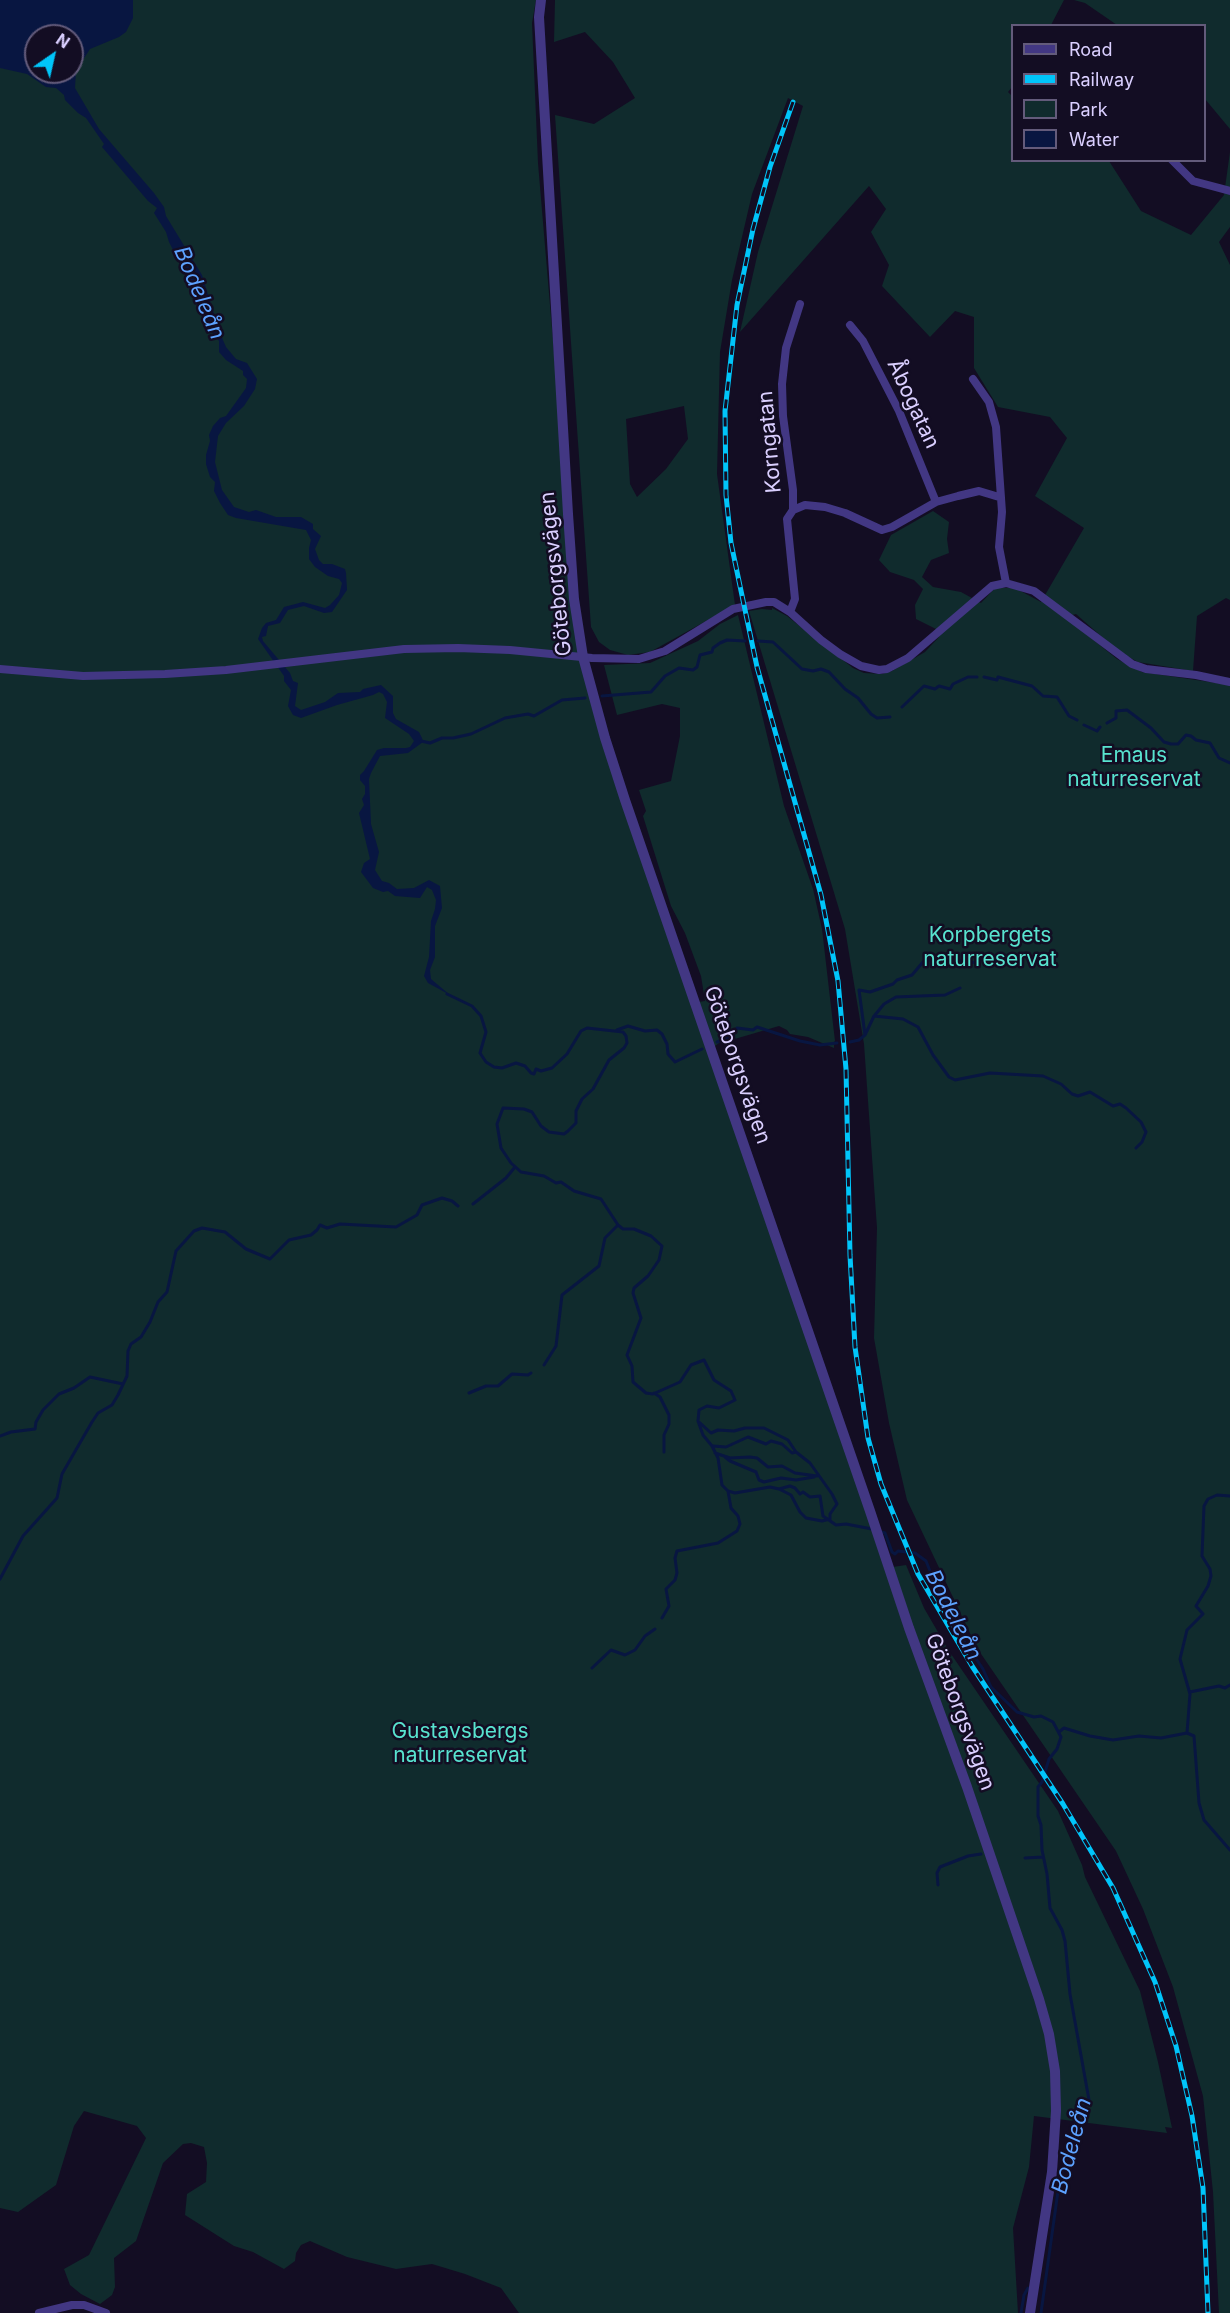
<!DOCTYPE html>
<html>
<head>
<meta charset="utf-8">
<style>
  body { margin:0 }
  #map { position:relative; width:1230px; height:2313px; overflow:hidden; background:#130d23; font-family:Inter,sans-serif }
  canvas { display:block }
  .legend { position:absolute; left:1011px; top:24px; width:195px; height:138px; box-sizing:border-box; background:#130d23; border:2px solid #635b7b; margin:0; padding:8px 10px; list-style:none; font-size:18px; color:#dacfff }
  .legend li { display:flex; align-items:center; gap:12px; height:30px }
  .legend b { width:30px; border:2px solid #635b7b }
  .north { position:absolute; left:24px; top:24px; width:60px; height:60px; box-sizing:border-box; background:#130d23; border:2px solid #635b7b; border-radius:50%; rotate:34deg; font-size:16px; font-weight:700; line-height:24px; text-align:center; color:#dacfff }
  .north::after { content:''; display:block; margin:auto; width:21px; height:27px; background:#00c5fa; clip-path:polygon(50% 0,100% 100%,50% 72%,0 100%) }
</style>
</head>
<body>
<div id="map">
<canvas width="1230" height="2313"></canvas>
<ul class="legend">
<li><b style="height:8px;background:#423783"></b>Road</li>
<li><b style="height:8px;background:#00c5fa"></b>Railway</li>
<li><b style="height:16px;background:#102b2d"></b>Park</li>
<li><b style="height:16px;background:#081641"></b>Water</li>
</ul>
<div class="north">N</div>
</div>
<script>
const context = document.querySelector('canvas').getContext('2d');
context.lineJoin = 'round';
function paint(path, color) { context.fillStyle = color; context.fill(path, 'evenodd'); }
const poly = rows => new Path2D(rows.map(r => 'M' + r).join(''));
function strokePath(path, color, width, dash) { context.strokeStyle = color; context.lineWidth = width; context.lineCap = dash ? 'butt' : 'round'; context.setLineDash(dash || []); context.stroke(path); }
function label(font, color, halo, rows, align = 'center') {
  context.font = font + ' Inter,sans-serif'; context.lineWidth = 5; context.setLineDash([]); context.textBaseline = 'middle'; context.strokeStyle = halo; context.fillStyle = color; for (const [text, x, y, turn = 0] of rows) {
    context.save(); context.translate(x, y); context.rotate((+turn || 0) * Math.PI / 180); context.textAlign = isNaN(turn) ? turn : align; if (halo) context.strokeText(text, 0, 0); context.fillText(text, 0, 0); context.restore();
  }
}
paint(poly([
  [0,0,536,0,532,23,538,163,578,637,692,1003,705,1001,701,976,685,933,671,906,643,816,646,811,639,790,671,781,680,736,680,708,662,704,617,715,604,665,650,663,698,641,720,624,738,615,784,806,813,889,822,929,835,1041,834,1042,834,1048,808,1037,790,1034,787,1030,779,1026,728,1041,726,1038,708,1051,886,1568,906,1565,924,1608,949,1651,1058,1811,1082,1865,1085,1877,1140,1991,1158,2062,1172,2128,1165,2127,1167,2133,1034,2116,1029,2167,1013,2228,1018,2313,519,2313,501,2288,465,2274,432,2264,396,2269,347,2257,310,2241,301,2245,296,2253,295,2261,284,2269,253,2252,234,2246,185,2215,187,2194,206,2182,207,2163,204,2147,191,2143,183,2144,163,2163,136,2241,114,2258,115,2287,112,2295,100,2304,81,2294,70,2285,64,2269,89,2255,146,2138,137,2126,84,2111,74,2126,56,2185,18,2212,0,2208],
  [36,36,72,36,72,72,36,72],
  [555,0,1064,0,1051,25,1012,26,1012,87,1008,92,1012,96,1012,160,1109,161,1141,211,1191,235,1224,195,1230,152,1230,227,1219,242,1230,265,1230,600,1226,598,1197,616,1193,671,1138,662,1119,652,1076,614,1065,617,1117,659,1142,672,1230,685,1230,2313,1219,2313,1213,2192,1203,2096,1173,1987,1143,1909,1116,1851,977,1648,907,1500,889,1423,874,1338,877,1228,864,1044,845,929,749,611,762,609,772,610,772,608,787,616,853,668,864,673,882,674,892,671,925,652,939,637,940,631,916,619,915,605,923,589,914,580,890,572,879,560,891,535,933,511,949,522,947,539,949,553,931,560,922,577,933,587,961,592,981,603,995,588,1015,588,1041,602,1084,528,1035,496,1067,438,1050,417,998,407,974,368,974,317,955,311,930,337,882,286,889,265,871,232,886,209,869,186,740,332,758,252,803,106,788,98,752,194,732,280,720,352,717,474,735,605,650,652,628,655,610,650,599,642,591,627,555,115,594,124,635,98,613,62,585,32,554,42],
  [684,406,688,439,666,469,637,497,630,484,626,419],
  [1074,0,1230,0,1230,129,1205,99,1204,26,1117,25,1085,3]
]), '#102b2d');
paint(poly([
  [0,0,133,0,133,18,126,32,119,37,90,49,76,71,75,88,99,129,154,193,164,207,166,216,202,275,220,333,226,347,236,359,247,363,257,379,255,389,244,406,226,423,218,436,215,462,222,490,234,507,249,512,256,510,276,517,301,517,313,524,313,529,321,536,315,549,319,560,323,564,332,564,345,569,346,573,347,590,332,612,324,613,304,606,288,610,280,623,268,626,266,636,262,637,263,641,290,673,293,681,298,683,295,706,301,710,325,702,338,693,360,692,363,689,381,685,393,696,393,713,396,719,419,732,422,738,423,742,408,753,380,756,371,773,369,779,371,824,379,852,375,870,382,881,389,883,397,889,414,888,429,880,440,886,442,908,435,926,435,957,430,970,431,979,450,995,428,983,424,976,429,957,431,921,435,909,436,900,432,890,427,887,420,898,395,896,388,891,383,892,373,888,361,872,364,863,370,859,359,813,364,805,362,799,365,794,365,786,360,780,360,775,364,771,377,750,384,748,406,748,410,747,414,741,409,734,385,718,387,702,383,694,379,692,373,695,337,705,301,718,293,715,288,706,291,690,284,681,284,676,258,639,262,628,266,623,276,620,284,607,303,602,325,608,330,605,339,595,342,583,339,579,328,576,315,567,309,559,309,548,311,540,306,530,236,518,228,515,220,503,214,491,215,482,210,477,206,464,206,455,210,441,209,435,213,426,220,418,226,416,246,388,247,379,243,375,243,371,226,360,219,352,219,341,205,324,197,290,185,274,169,242,166,232,154,213,157,208,148,201,102,147,104,144,86,118,78,113,65,100,64,95,56,88,46,87,27,74,0,68],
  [36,36,72,36,72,72,36,72]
]), '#081641');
strokePath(poly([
  [758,641,773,642,802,669,813,671,821,669,829,672,845,689,858,698,871,714,877,718,890,717],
  [984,677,997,680,998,677,1032,686,1043,696,1057,697,1069,716,1077,720],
  [602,696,651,692,665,676,679,668,693,670,697,667,700,655,712,652,713,648,720,643,727,640,745,641],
  [902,707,924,686,935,689,939,686,950,689,953,684,968,677,977,677],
  [1107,723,1116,718,1116,711,1127,710,1151,728,1164,742,1171,744,1178,744,1186,735,1191,736,1196,740,1210,743,1219,758,1230,763],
  [1084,725,1097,731,1100,727],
  [421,741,430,743,442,738,453,738,471,734,505,718,528,714,534,716,562,700,585,698],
  [447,994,472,1006,481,1016,486,1032,480,1053,486,1062,494,1067,502,1068,516,1063,525,1066,531,1073,534,1074,536,1069,541,1071,552,1068,567,1054,581,1031,587,1028,623,1032,626,1036,627,1043,624,1048,609,1060,593,1089,582,1099,576,1111,576,1123,568,1131,564,1134,549,1132,541,1126,532,1112,524,1109,503,1108,497,1124,501,1148,511,1163,521,1172,544,1176,556,1183,561,1182,574,1191,601,1199,618,1225,623,1229,634,1229,651,1236,662,1246,659,1260,648,1276,634,1288,633,1293,641,1318,627,1355,632,1366,633,1382,646,1393,653,1394,680,1382,691,1365,704,1360,714,1380,731,1391,735,1400,719,1408,707,1406,699,1410,698,1421,703,1435,712,1446,718,1458,722,1485,728,1491,735,1493,770,1487,779,1489,791,1495,800,1512,806,1518,822,1521,830,1519],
  [875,1015,884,1004,896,997,945,995,960,988],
  [617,1030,628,1026,645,1031,657,1030,662,1034,667,1044,668,1054,675,1062,702,1049],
  [865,1035,859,990,870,992,893,984,897,980,912,975,923,962,932,959,942,958,977,963],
  [717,1042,733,1036,737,1028,753,1030,757,1027,800,1041,820,1045,837,1043],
  [850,1042,859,1040,865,1035,874,1016,903,1019,918,1027,933,1055,949,1077,955,1080,990,1073,1043,1076,1061,1084,1072,1094,1078,1096,1090,1092,1113,1106,1120,1104,1126,1108,1141,1122,1146,1132,1142,1142,1136,1148],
  [473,1204,506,1178,515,1167],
  [544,1365,556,1346,562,1295,599,1266,605,1238,618,1225],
  [469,1393,486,1386,498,1386,512,1374,528,1375,531,1373],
  [654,1393,660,1397,669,1415,669,1424,664,1435,664,1452],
  [699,1422,711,1433,718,1430,734,1431,745,1428,764,1428,788,1440,796,1452,810,1463,832,1494,837,1504,830,1514,830,1519],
  [0,1436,11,1432,35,1429,36,1422,43,1410,59,1394,74,1388,90,1377,123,1384],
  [713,1446,726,1447,748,1437,766,1444,771,1441,782,1444,792,1453,796,1452],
  [715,1453,730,1458,750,1457,757,1458,768,1467,782,1466,795,1473,817,1476],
  [725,1457,730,1461,756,1472,759,1480,764,1482,781,1478,796,1480,814,1477],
  [779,1489,790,1486,795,1488,800,1494,803,1492,810,1497,820,1496,823,1516,836,1525,846,1524,872,1529],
  [878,1531,885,1533,892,1552,895,1554,898,1551,915,1553,926,1561,932,1576,960,1628,962,1638,983,1669,991,1687,1017,1712,1034,1717,1041,1716,1053,1722,1061,1737,1057,1749,1049,1759,1042,1782,1038,1787,1038,1816,1041,1825,1042,1850,1047,1874,1050,1908,1062,1930,1065,1941,1070,1994,1089,2100,1081,2112,1059,2184,1041,2313],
  [0,1579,23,1536,57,1498,62,1474,92,1422,98,1413,112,1405,118,1395,127,1376,128,1351,131,1344,141,1337,150,1322,158,1302,167,1292,176,1251,194,1231,202,1228,225,1232,246,1249,270,1259,289,1240,311,1235,317,1230,320,1225,327,1228,340,1224,396,1227,417,1215,422,1205,442,1198,452,1201,458,1206],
  [662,1618,669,1606,666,1589,675,1580,677,1573,675,1558,677,1551,718,1543,737,1531,740,1524,738,1516,731,1508,728,1491],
  [592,1668,611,1650,625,1655,635,1650,645,1636,655,1629],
  [1190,1692,1219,1686,1225,1688,1230,1685],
  [1059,1732,1064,1728,1090,1736,1113,1740,1139,1736,1161,1738,1187,1733,1194,1736,1199,1803,1204,1820,1230,1850],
  [1187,1733,1190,1694,1180,1659,1187,1630,1203,1614,1196,1606,1208,1586,1211,1576,1210,1569,1202,1556,1204,1506,1208,1499,1217,1495,1230,1496],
  [1025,1858,1043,1857],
  [938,1885,937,1873,940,1867,968,1856,981,1854],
  [1021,2313,1024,2295,1028,2288]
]), '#081641', 3);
strokePath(poly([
  [1172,160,1193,181,1230,191],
  [850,325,863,341,899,411,936,502],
  [973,379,989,402,996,427,1002,512,999,547,1006,583],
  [793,510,805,505,825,507,845,513,882,530,892,527,936,502,958,496,979,491,999,497],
  [790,612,795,599,787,519,793,510,793,490,783,416,782,384,786,348,800,304],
  [0,669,83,676,165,674,226,670,404,649,458,648,510,650,592,658,639,659,665,651,733,609,766,602,774,602,790,612,821,640,840,654,861,666,879,670,887,669,908,658,992,586,1006,583,1034,591,1132,664,1146,669,1196,675,1230,682],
  [39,2313,72,2305,84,2305,106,2313]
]), '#423783', 8);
strokePath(poly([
  [541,0,539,17,568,514,574,599,583,657,605,738,625,800,870,1511,909,1628,967,1787,1039,1999,1049,2034,1055,2071,1056,2111,1052,2172,1030,2313]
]), '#423783', 10);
const rail = poly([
  [793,102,770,167,753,229,737,305,725,411,726,495,731,543,757,667,821,895,838,981,846,1069,850,1255,855,1347,868,1438,881,1484,918,1574,972,1666,1063,1804,1113,1888,1155,1982,1176,2046,1192,2116,1203,2188,1208,2313]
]);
strokePath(rail, '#00c5fa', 5);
strokePath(rail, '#130d23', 3, [9]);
label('21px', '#dacfff', '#130d23', [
  ["Åbogatan",913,404,65],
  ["Korngatan",770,442,-95],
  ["Göteborgsvägen",556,574,-96],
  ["Göteborgsvägen",737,1065,71],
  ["Göteborgsvägen",960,1712,70]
]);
label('21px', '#58e2cf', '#130d23', [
  ["Emaus",1134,756],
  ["naturreservat",1134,780],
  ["Korpbergets",990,936],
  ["naturreservat",990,960],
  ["Gustavsbergs",460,1732],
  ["naturreservat",460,1756]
]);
label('italic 22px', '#5da2ff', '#130d23', [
  ["Bodeleån",199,293,67],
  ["Bodeleån",953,1615,63],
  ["Bodeleån",1072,2146,-75]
]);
</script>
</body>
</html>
